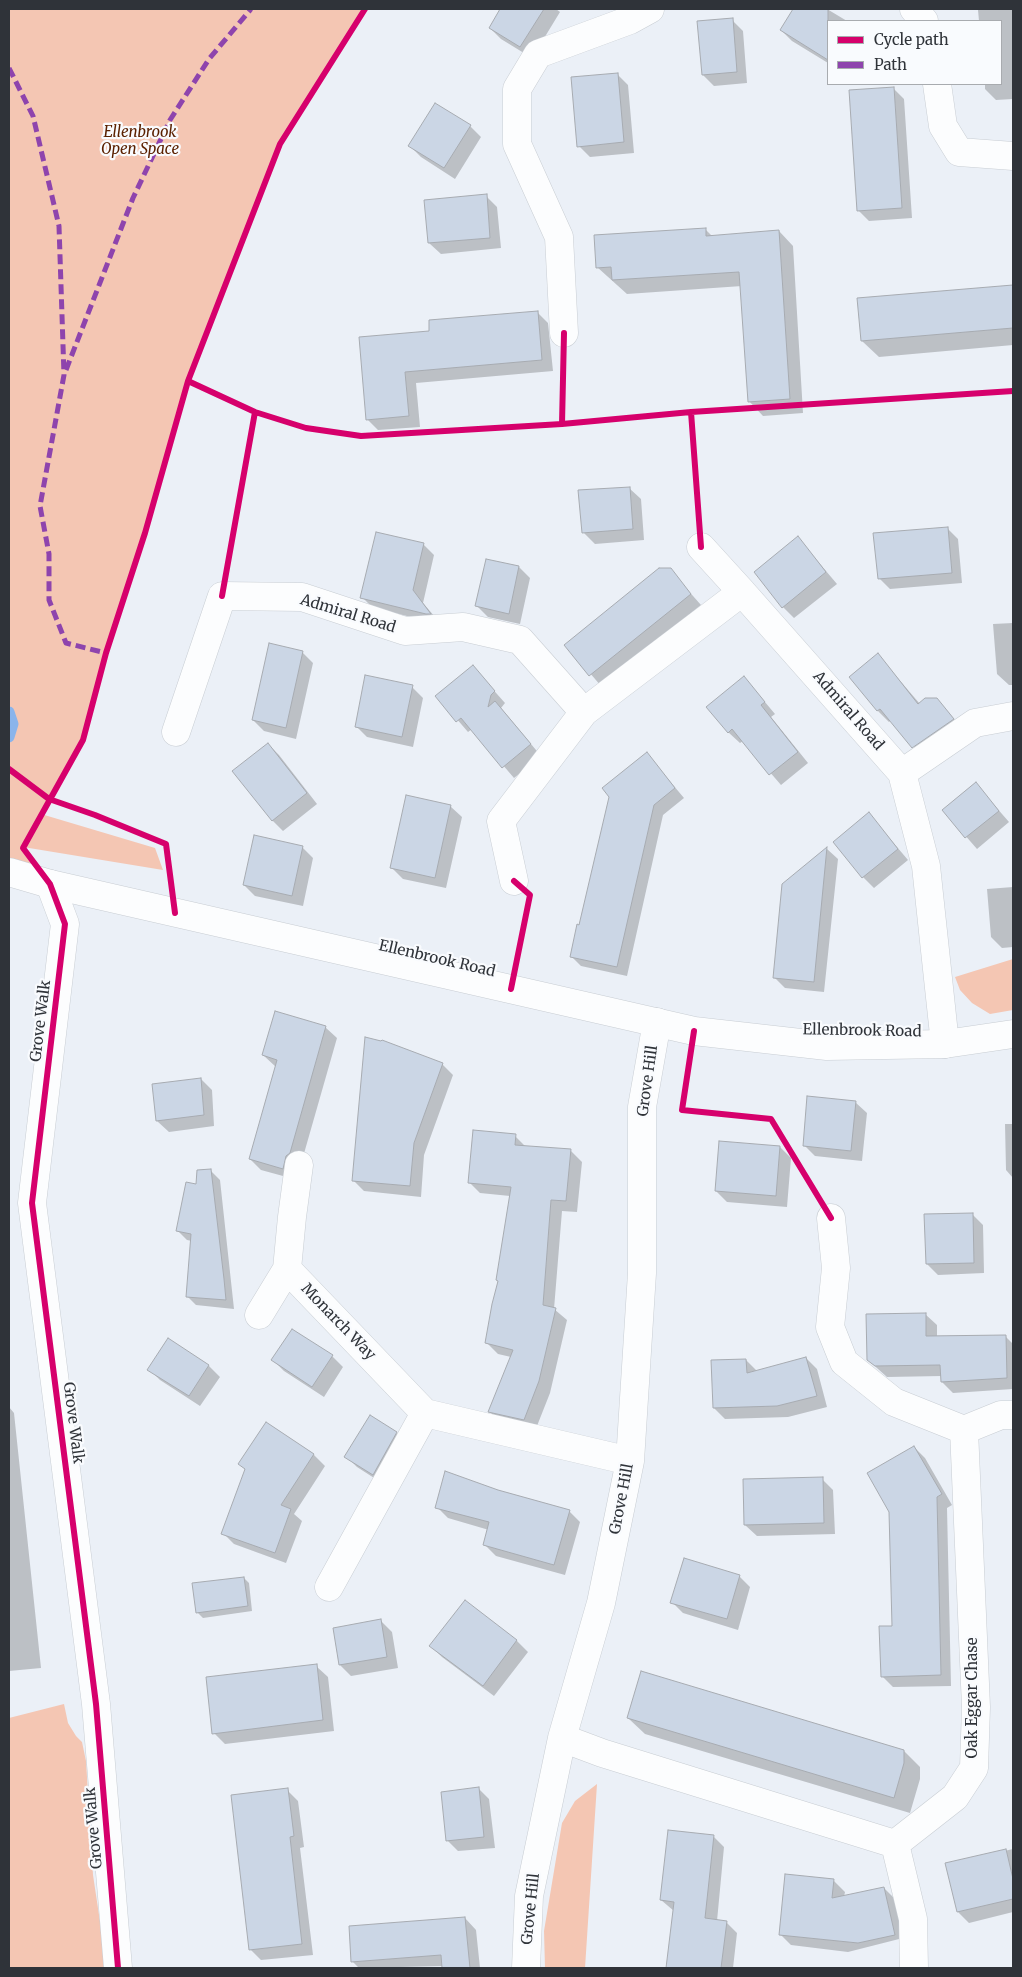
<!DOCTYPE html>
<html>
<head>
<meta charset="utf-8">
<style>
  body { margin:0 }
  #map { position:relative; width:1022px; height:1977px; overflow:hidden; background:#ebf0f7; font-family:Merriweather,serif }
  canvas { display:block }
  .frame { position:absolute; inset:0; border:10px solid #2f3339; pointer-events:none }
  .legend { position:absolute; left:827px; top:20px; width:175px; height:65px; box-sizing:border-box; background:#f9fbfe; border:1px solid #a8abaf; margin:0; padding:6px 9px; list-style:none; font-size:15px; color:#2f3339 }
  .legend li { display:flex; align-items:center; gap:10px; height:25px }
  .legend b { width:25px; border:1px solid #a8abaf }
</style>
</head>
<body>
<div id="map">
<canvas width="1022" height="1977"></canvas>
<div class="frame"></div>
<ul class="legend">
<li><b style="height:6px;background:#d6006c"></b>Cycle path</li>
<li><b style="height:6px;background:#8e44ad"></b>Path</li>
</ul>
</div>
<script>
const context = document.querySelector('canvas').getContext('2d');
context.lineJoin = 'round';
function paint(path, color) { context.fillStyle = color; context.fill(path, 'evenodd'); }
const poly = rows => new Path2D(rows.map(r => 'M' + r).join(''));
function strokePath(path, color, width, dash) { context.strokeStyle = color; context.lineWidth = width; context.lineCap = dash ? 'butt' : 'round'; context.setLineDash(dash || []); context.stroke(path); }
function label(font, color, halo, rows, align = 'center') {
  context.font = font + ' Merriweather,serif'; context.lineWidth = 4.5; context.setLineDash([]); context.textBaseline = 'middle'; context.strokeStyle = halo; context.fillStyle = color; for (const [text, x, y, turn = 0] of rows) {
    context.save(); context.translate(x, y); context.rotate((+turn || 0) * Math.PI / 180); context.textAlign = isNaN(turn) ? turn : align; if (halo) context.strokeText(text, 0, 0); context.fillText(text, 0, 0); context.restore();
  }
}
paint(poly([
  [9,9,365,9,280,145,188,381,145,533,106,653,83,740,41,814,155,848,163,870,23,847,50,884,9,869],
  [1013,959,1013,1010,990,1014,972,1003,960,990,955,977],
  [64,1704,68,1723,76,1736,82,1742,86,1761,93,1875,107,1968,9,1968,9,1718],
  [597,1784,585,1968,545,1968,544,1931,562,1823,575,1801]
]), '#f4c6b3');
paint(poly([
  [502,9,556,9,560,12,532,58,501,39,490,28],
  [795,9,827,9,847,21,828,21,828,63,792,41,781,30],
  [995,9,1013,9,1013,99,996,100,985,89,985,84,1001,84,1001,21,979,21,978,10],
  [732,20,743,31,747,83,714,86,703,75],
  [617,74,628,85,634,153,590,157,579,146],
  [893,88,904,99,912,218,869,221,858,210],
  [470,126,481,137,455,179,421,157,410,146],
  [486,196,497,207,501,248,441,254,429,243],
  [705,229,713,237,779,231,793,246,803,413,763,416,749,401,742,286,627,294,597,267],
  [1013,286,1013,345,879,357,862,341,858,299],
  [537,312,548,323,553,371,416,383,420,427,378,430,367,419,431,332],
  [629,488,641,499,644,540,595,544,584,533],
  [947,528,958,539,962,583,890,589,879,578],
  [798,538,837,584,794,618,783,607],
  [423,544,434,555,423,603,441,624,373,608,362,597],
  [519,567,530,578,520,624,488,617,477,606],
  [670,570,701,605,601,686,566,645],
  [1013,623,1013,685,1009,685,997,674,993,624],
  [302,652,313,663,296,739,264,731,253,720],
  [878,655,920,704,936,699,964,730,924,758,891,720,889,722,878,711],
  [473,667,505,703,501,708,541,756,514,778,472,729,468,732,437,696],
  [744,677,775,714,771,717,808,763,781,785,743,741,740,743,728,732],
  [412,687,423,698,413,747,367,737,356,726],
  [268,744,279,755,317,804,283,831,272,820],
  [647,754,684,798,663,815,627,976,581,966,571,956,580,926],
  [975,783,1009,822,977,849,943,810],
  [450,806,462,817,446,888,403,879,392,868],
  [869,814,908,860,874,888,863,877],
  [302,847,313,858,303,906,255,896,244,885],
  [827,849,838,859,824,992,785,988,774,977,783,884],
  [1013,887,1013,947,1002,948,991,937,987,889],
  [325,1027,337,1038,301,1164,294,1179,261,1170,250,1159,276,1067,263,1055],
  [442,1064,453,1075,424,1155,421,1197,364,1191,353,1180],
  [201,1079,212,1090,214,1126,169,1132,157,1121],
  [855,1102,867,1113,862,1161,815,1156,804,1145],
  [1005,1124,1013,1124,1013,1178,1006,1170],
  [515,1136,526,1147,570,1150,582,1162,577,1212,562,1211,554,1309,567,1320,550,1393,535,1431,500,1422,489,1411,511,1357,498,1354,487,1343,499,1282,510,1196,480,1193,469,1182],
  [720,1142,780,1147,791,1158,787,1207,727,1202,716,1191],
  [211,1171,220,1180,234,1309,196,1305,187,1296,192,1241,187,1240,178,1231,197,1185],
  [972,1214,983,1225,984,1273,938,1275,927,1264],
  [925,1314,937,1325,937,1337,1005,1336,1013,1344,1013,1389,953,1393,942,1382,942,1376,887,1377,868,1360],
  [292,1330,332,1356,343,1367,324,1397,284,1371,273,1360],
  [168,1340,209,1366,220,1377,200,1406,160,1380,149,1369],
  [806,1358,817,1369,827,1407,788,1417,725,1419,714,1408,746,1360,757,1371],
  [9,1407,14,1413,41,1668,9,1671],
  [266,1424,314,1455,325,1466,294,1514,302,1521,286,1563,234,1544,223,1533,246,1470,239,1464],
  [396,1433,407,1444,385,1485,357,1467,346,1456],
  [914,1447,925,1458,952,1505,947,1508,951,1686,893,1687,882,1676,894,1627],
  [822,1479,833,1490,835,1534,757,1536,745,1525],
  [1013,1480,1013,1522,1012,1481],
  [437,1507,569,1511,580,1522,565,1575,496,1556,485,1545,489,1530,448,1518],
  [739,1576,750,1587,738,1630,683,1613,672,1602],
  [244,1578,249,1583,252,1611,203,1618,197,1612],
  [465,1602,517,1641,528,1652,494,1696,442,1657,431,1646],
  [381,1621,392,1632,398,1668,351,1676,340,1665,334,1629],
  [316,1666,328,1677,334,1731,225,1744,214,1733],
  [1012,1680,1013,1680,1013,1725,1013,1724],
  [628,1718,904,1751,920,1767,920,1779,910,1813,645,1734],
  [478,1788,489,1799,495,1848,458,1851,447,1840],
  [287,1790,298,1801,304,1847,300,1848,313,1955,261,1960,250,1949],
  [713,1836,724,1847,717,1921,726,1922,737,1933,733,1968,667,1968,674,1911,661,1900],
  [1013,1849,1013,1912,969,1923,958,1912,947,1864],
  [834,1881,845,1892,844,1897,884,1888,895,1899,903,1938,848,1952,791,1945,780,1934],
  [465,1918,476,1930,480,1968,443,1968,443,1966,359,1968,352,1961]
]), '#0003');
strokePath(poly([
  [9,712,13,724,9,737]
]), '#8ab4eb', 11);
const building = poly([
  [500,9,544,9,520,47,489,28,500,9],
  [793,9,828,9,828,60,780,30,793,9],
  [733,18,737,72,702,75,697,21,733,18],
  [618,73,624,142,577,147,571,77,618,73],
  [894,87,902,208,857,211,849,90,894,87],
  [435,103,471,125,444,168,408,146,435,103],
  [487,194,490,238,428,243,424,200,487,194],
  [706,228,706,236,779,230,790,399,748,402,739,272,612,280,611,267,596,268,594,235,706,228],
  [1013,285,1013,328,861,341,857,298,1013,285],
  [538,311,542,360,405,372,409,416,366,420,359,337,429,331,429,320,538,311],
  [630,487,633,529,582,533,578,490,630,487],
  [948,527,952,573,878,579,873,533,948,527],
  [376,532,424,543,413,590,431,614,426,614,360,598,376,532],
  [798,536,826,572,782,608,754,572,798,536],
  [486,559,519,566,509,614,475,606,486,559],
  [659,568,671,568,691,594,589,676,564,645,659,568],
  [269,643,303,651,286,728,252,720,269,643],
  [878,653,918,704,925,698,937,698,954,719,912,748,880,709,877,711,849,677,878,653],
  [473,665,495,691,491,695,488,707,495,701,531,744,502,768,461,718,456,722,435,696,473,665],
  [365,675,413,685,402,737,355,727,365,675],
  [744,676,765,702,761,705,798,752,769,775,732,729,728,733,706,707,744,676],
  [268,743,307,793,272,821,232,771,268,743],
  [647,752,675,788,654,805,617,967,570,957,577,924,579,925,609,797,602,788,647,752],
  [976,782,999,811,965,838,942,810,976,782],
  [406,795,451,805,435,878,390,868,406,795],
  [869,812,898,849,862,878,833,842,869,812],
  [254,835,303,846,292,896,243,885,254,835],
  [827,847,814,982,773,978,782,884,827,847],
  [275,1011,326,1026,290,1153,286,1156,283,1169,249,1159,277,1060,262,1055,275,1011],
  [365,1037,381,1041,382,1040,443,1063,414,1143,410,1186,352,1181,365,1037],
  [201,1078,204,1115,156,1121,152,1084,201,1078],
  [807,1096,856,1101,851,1151,803,1146,807,1096],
  [473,1130,516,1134,515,1145,571,1149,566,1201,551,1200,543,1305,556,1308,539,1381,524,1420,488,1412,513,1350,485,1343,492,1304,498,1281,496,1280,511,1187,468,1183,473,1130],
  [719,1141,780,1146,776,1196,715,1191,719,1141],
  [211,1169,224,1279,226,1300,186,1297,191,1234,176,1231,186,1182,196,1184,197,1170,211,1169],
  [973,1213,974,1263,926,1264,924,1214,973,1213],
  [926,1313,926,1336,1006,1335,1007,1378,941,1382,940,1365,875,1366,867,1360,866,1314,926,1313],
  [292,1329,333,1355,312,1387,271,1360,292,1329],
  [168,1338,209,1365,189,1396,147,1370,168,1338],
  [806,1357,817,1396,777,1406,713,1408,711,1360,746,1359,747,1373,806,1357],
  [370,1415,397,1432,373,1475,344,1457,370,1415],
  [266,1422,314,1454,281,1505,291,1509,275,1553,221,1534,245,1469,238,1464,266,1422],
  [914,1446,942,1494,937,1497,941,1675,881,1677,879,1626,892,1626,889,1512,867,1473,914,1446],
  [445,1471,498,1490,570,1510,554,1565,483,1545,489,1522,435,1508,445,1471],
  [823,1477,824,1523,744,1525,743,1479,823,1477],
  [684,1558,740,1575,727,1619,670,1603,684,1558],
  [244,1577,248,1606,196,1613,192,1583,244,1577],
  [465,1600,517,1640,483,1686,429,1646,465,1600],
  [381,1619,387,1657,339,1665,333,1628,381,1619],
  [317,1664,323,1720,212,1734,206,1677,317,1664],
  [641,1671,904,1750,904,1763,894,1798,627,1718,641,1671],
  [479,1787,484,1837,446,1841,441,1792,479,1787],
  [288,1788,294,1836,290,1837,302,1944,249,1950,231,1795,288,1788],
  [668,1830,714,1835,705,1918,727,1921,721,1968,666,1968,674,1902,660,1900,668,1830],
  [1006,1849,1013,1879,1013,1899,957,1912,945,1863,1006,1849],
  [785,1874,834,1879,832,1898,884,1887,895,1935,858,1943,779,1935,785,1874],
  [465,1917,470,1968,442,1968,441,1955,351,1962,349,1926,465,1917]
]);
paint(building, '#cbd6e5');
strokePath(building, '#a7abb1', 1);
const street = poly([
  [914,9,924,21],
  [937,84,943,126,959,152,1013,156],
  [564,333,559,237,517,144,517,89,538,54,630,20,650,9],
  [701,547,742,592],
  [176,732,222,596,302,597,405,631,463,627,520,640,584,712,742,592,902,773,926,866,945,1044],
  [902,773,975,723,1013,716],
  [514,881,501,821,584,712],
  [50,884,65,924,32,1203,96,1704,118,1968],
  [299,1165,292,1217,287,1269,425,1413,630,1461],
  [831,1218,836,1268,830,1327,844,1362,894,1402,964,1430],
  [259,1315,287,1269],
  [329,1587,425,1413],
  [562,1738,602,1753,895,1844,955,1797,974,1768,976,1707,964,1430,1001,1415,1013,1415],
  [895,1844,913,1919,914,1968],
  [526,1968,529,1896,562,1738,601,1603,630,1461,642,1273,642,1107,657,1022]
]);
const secondary = poly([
  [9,872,50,884,694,1031,827,1046,945,1044,1013,1034]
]);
strokePath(street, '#c8cdd3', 29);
strokePath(secondary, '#c8cdd3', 29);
strokePath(street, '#fcfdfe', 28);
strokePath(secondary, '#fcfdfe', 28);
strokePath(poly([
  [9,68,33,116,59,226,64,375,40,506,49,554,49,600,66,643,106,653],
  [66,370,133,198,170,120,209,59,251,9]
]), '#8e44ad', 5, [10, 5]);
strokePath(poly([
  [188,381,255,412,306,428,361,436,562,424,691,412,1013,391],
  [691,412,701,547],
  [562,424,564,333],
  [222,596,255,412],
  [9,769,49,799,95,815,166,844,175,913],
  [511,989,530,895,514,881],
  [694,1031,682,1110,771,1119,831,1218],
  [118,1968,96,1704,32,1203,65,924,50,884,23,848,83,740,106,653,145,533,188,381,280,144,365,9]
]), '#d6006c', 6);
label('italic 15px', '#5b2100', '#f9fbfe', [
  ["Ellenbrook",140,133],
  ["Open Space",140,150]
]);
label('15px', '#2f3339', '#f9fbfe', [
  ["Admiral Road",348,614,17],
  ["Admiral Road",848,711,49],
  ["Ellenbrook Road",437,959,13],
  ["Grove Walk",41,1021,-83],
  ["Ellenbrook Road",862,1031,1],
  ["Grove Hill",648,1081,-82],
  ["Monarch Way",338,1322,46],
  ["Grove Walk",73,1423,83],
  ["Grove Hill",622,1499,-79],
  ["Oak Eggar Chase",973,1698,-90],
  ["Grove Walk",94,1828,-95],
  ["Grove Hill",531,1909,-84]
]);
</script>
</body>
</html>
